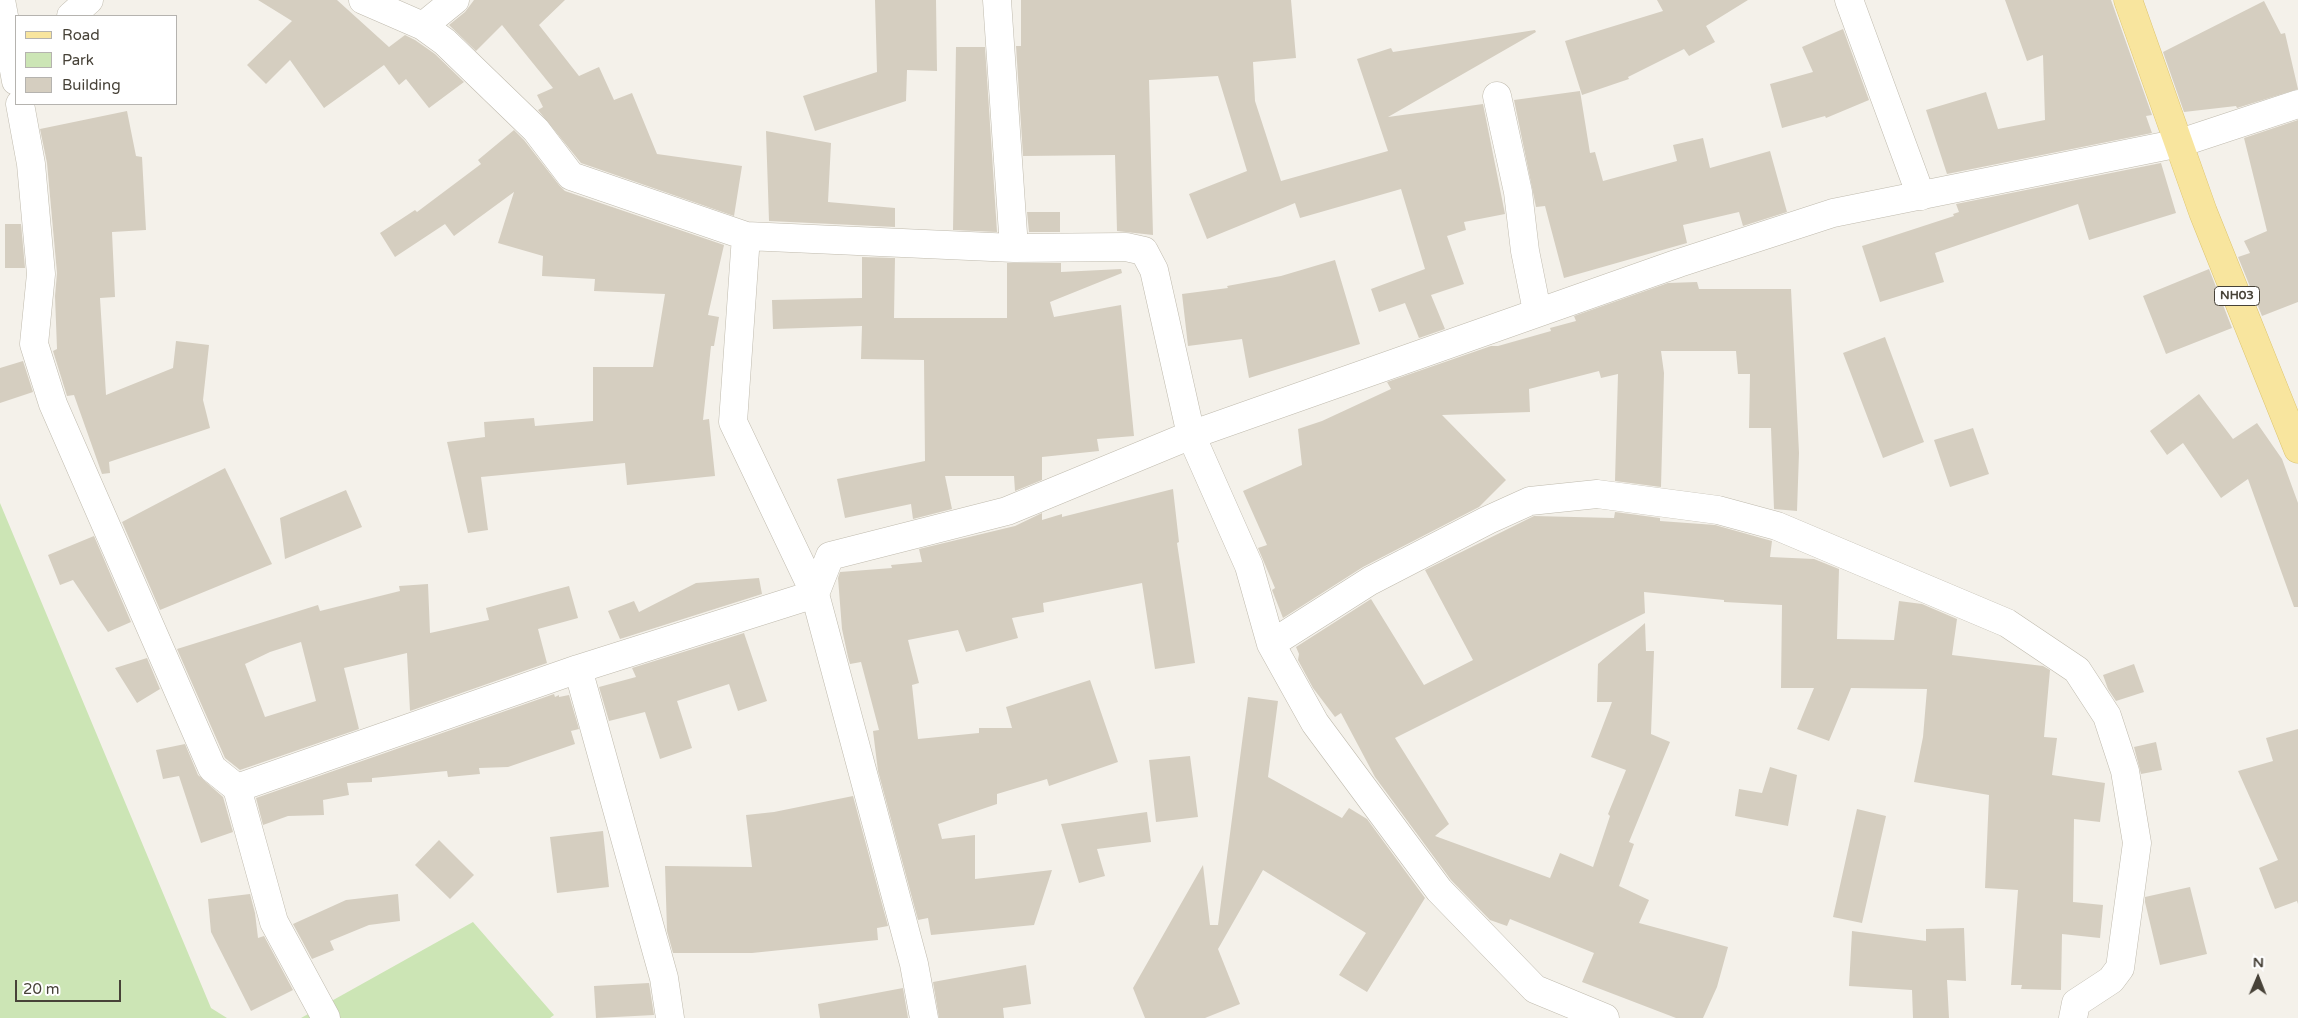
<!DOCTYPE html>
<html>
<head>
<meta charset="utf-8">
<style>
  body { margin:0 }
  #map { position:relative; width:2298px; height:1018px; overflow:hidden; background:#f4f1ea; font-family:"Varela Round",sans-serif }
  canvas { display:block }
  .legend { position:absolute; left:15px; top:15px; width:162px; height:90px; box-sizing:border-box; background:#fff; border:1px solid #b5b3af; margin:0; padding:6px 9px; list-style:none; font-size:15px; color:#474238 }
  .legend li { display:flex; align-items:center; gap:10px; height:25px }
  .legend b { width:25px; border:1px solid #b5b3af }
  .north { position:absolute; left:2233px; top:953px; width:50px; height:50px; -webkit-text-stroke:4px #fff; paint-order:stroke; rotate:1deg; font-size:14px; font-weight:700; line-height:20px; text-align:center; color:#474238 }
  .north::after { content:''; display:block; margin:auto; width:18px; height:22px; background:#474238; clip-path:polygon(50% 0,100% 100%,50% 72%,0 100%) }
  .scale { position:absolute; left:15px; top:980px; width:106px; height:22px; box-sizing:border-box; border:2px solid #474238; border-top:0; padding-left:6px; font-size:15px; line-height:18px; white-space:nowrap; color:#474238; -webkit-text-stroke:4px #fff; paint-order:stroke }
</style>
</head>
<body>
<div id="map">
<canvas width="2298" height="1018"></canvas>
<ul class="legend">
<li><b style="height:6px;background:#f8e59e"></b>Road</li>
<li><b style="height:14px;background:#cce5b5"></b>Park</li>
<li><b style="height:14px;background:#d5cec0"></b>Building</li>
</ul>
<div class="north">N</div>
<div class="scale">20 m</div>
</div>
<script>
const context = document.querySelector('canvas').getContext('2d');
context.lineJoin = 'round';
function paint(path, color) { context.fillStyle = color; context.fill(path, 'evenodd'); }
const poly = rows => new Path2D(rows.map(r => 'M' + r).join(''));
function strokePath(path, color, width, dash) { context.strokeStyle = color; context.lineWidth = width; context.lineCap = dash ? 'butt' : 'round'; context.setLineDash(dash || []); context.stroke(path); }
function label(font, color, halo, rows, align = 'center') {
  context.font = font + ' "Varela Round",sans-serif'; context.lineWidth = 4; context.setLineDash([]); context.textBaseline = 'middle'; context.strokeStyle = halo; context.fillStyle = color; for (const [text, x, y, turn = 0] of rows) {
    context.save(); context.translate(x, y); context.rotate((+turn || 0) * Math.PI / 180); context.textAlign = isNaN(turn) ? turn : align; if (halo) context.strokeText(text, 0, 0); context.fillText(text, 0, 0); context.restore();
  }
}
paint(poly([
  [0,503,211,1008,227,1018,0,1018],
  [473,922,554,1015,550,1018,301,1018]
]), '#cce5b5');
paint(poly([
  [258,0,337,0,389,47,405,35,415,40,435,54,464,82,429,108,406,79,399,85,384,65,324,108,290,60,266,84,247,65,292,21],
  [474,0,565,0,539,25,579,76,599,67,614,100,632,93,657,154,742,166,734,216,581,163,538,110,543,107,537,95,553,88,502,25,476,51,449,25,465,12],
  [875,0,936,0,937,71,907,70,906,101,815,131,803,96,877,72],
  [1021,0,1291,0,1296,58,1253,62,1255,101,1281,181,1388,151,1357,59,1391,48,1393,52,1535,30,1536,32,1388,117,1483,104,1505,214,1464,222,1466,230,1447,236,1464,284,1431,295,1445,329,1419,338,1405,303,1379,312,1371,289,1425,269,1401,189,1300,218,1295,203,1207,239,1189,194,1247,171,1218,76,1149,80,1153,235,1117,231,1115,155,1023,156,1016,46,1021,46],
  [1657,0,1748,0,1706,26,1715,42,1689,56,1684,49,1628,77,1629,79,1582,95,1565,41,1663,11],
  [2005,0,2111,0,2152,115,2146,116,2152,133,1947,174,1926,110,1986,92,1998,129,2045,120,2043,55,2027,61],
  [2264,1,2281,34,2285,33,2298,89,2237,108,2236,106,2184,112,2163,52],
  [1843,29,1869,100,1826,118,1825,116,1782,128,1770,84,1813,72,1802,47],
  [956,47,985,47,997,232,953,230],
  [1580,91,1590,153,1595,152,1603,181,1677,161,1673,145,1703,138,1710,168,1770,151,1787,212,1743,226,1739,212,1683,225,1687,243,1564,278,1545,206,1536,207,1514,100],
  [127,111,136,156,142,157,146,230,112,232,115,297,100,298,106,395,173,368,176,341,209,345,203,400,210,428,109,462,110,473,102,474,74,395,67,396,53,351,57,349,55,296,57,273,47,163,40,129],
  [2298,120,2298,302,2262,316,2238,257,2250,253,2244,241,2267,231,2244,138],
  [514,130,524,140,559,185,565,191,724,245,708,315,719,317,714,346,711,346,703,420,709,419,715,476,627,485,625,463,481,477,488,530,468,533,447,442,485,437,484,422,534,418,535,426,593,421,593,367,653,367,665,294,594,291,595,279,542,276,543,256,498,243,514,192,454,236,445,224,395,257,380,233,415,210,417,212,481,164,478,160],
  [766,131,831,143,828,202,895,208,895,227,769,221],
  [2161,163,2176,213,2089,240,2078,204,1935,253,1944,282,1880,302,1862,246,1954,216,1953,214,1959,212,1956,204],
  [1027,212,1060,212,1060,232,1029,232],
  [5,224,21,224,25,268,5,268],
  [862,257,895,258,894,318,1007,318,1007,263,1061,263,1061,272,1121,269,1122,273,1050,302,1054,317,1121,305,1134,436,1097,439,1099,451,1042,457,1042,480,1015,491,1014,476,945,476,952,509,913,519,911,504,845,518,837,479,925,461,924,360,861,359,862,326,773,329,772,300,862,298],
  [1335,260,1360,344,1249,378,1242,339,1188,346,1182,294,1228,288,1227,286,1281,276],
  [2209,269,2232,328,2166,354,2143,296],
  [1697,282,1699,289,1791,289,1799,453,1797,511,1774,509,1771,428,1749,428,1750,374,1738,374,1736,351,1661,351,1664,373,1661,487,1615,481,1618,374,1601,378,1599,371,1529,389,1530,412,1442,415,1506,480,1479,507,1363,567,1283,618,1272,590,1275,588,1258,548,1267,545,1243,491,1302,465,1298,429,1322,421,1391,389,1387,382,1491,346,1498,346,1551,331,1550,328,1576,321,1574,316,1668,283],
  [1885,337,1924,442,1883,458,1843,353],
  [23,361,33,392,0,403,0,368],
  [2199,394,2233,439,2257,423,2282,459,2298,503,2298,607,2294,607,2248,479,2221,498,2183,443,2167,455,2150,431],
  [1973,428,1989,474,1950,487,1934,440],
  [225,468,272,564,160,610,122,522],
  [1173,489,1179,542,1177,543,1195,663,1155,669,1142,583,1043,603,1044,612,1012,618,1018,638,966,652,958,630,908,640,919,683,912,685,918,739,979,733,979,728,1012,728,1006,707,1090,680,1118,762,1049,786,1047,779,997,794,997,804,938,824,942,839,975,835,975,879,1052,870,1034,925,931,935,928,918,918,920,878,771,873,731,879,730,861,662,850,664,848,657,842,629,838,578,840,572,892,568,891,565,922,562,919,549,1015,526,1042,513,1042,520,1062,514,1062,517],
  [346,490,362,527,285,559,280,518],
  [1615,512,1660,518,1660,521,1715,525,1772,541,1770,557,1814,559,1839,569,1837,639,1894,640,1899,601,1922,604,1957,619,1952,655,2043,666,2050,670,2044,737,2057,738,2052,775,2105,783,2100,822,2074,819,2073,902,2103,905,2100,938,2062,934,2061,990,2021,989,2022,985,2011,985,2018,890,1985,888,1989,795,1914,782,1923,737,1927,689,1851,688,1829,741,1797,729,1814,688,1781,688,1782,605,1724,602,1724,600,1644,592,1645,613,1395,738,1449,824,1435,836,1550,878,1560,853,1593,867,1610,816,1608,814,1626,770,1591,757,1612,702,1597,702,1598,664,1645,623,1646,651,1654,651,1651,734,1670,742,1629,842,1634,844,1619,886,1649,900,1639,923,1728,947,1717,987,1703,1018,1676,1018,1582,982,1594,953,1510,919,1507,926,1490,920,1451,880,1375,777,1341,713,1335,717,1313,688,1298,660,1299,654,1296,647,1371,599,1424,685,1473,660,1425,570,1534,516,1614,518],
  [94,536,131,622,108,632,73,580,60,585,48,555],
  [759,578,762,594,620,639,608,611,634,601,639,612,696,583],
  [428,584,430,633,489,620,486,608,569,586,578,618,538,629,547,663,410,711,407,653,344,668,359,729,240,770,225,758,177,649,318,605,320,611,400,591,399,586],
  [301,642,316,701,265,717,245,664,270,652],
  [744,633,767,701,738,711,729,684,677,701,692,748,660,759,645,712,609,721,599,687,636,677,632,668],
  [147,658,160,689,137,703,115,668],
  [2134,664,2144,692,2116,701,2108,689,2103,675],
  [554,694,555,697,559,695,559,697,569,695,579,729,571,731,575,744,508,767,479,768,480,774,448,777,447,771,372,778,372,782,347,783,349,795,323,800,324,815,288,816,263,825,256,798],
  [1248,697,1278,701,1268,777,1342,818,1349,808,1367,819,1425,898,1367,992,1339,975,1366,933,1263,870,1218,949,1240,1004,1205,1018,1145,1018,1133,988,1203,865,1210,925,1218,925],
  [2298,729,2298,904,2297,901,2275,909,2259,868,2278,860,2238,771,2273,761,2266,738],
  [2156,742,2162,770,2141,774,2134,747],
  [185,744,198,775,223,797,233,832,201,843,179,776,163,779,156,750],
  [1190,756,1198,817,1156,822,1149,760],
  [1770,767,1797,775,1788,826,1735,816,1739,789,1762,793],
  [853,796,888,926,877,928,878,940,752,953,673,953,667,931,665,866,752,867,746,815,774,812],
  [1857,809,1886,816,1862,923,1833,917],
  [1147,812,1151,842,1097,849,1105,876,1079,883,1061,824],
  [603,831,609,887,557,893,550,837],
  [439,840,474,875,450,899,415,865],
  [2190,887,2207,954,2160,965,2145,902,2145,897],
  [250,894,255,913,258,938,264,936,293,990,251,1011,211,932,208,899],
  [398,894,400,921,369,925,330,941,334,950,312,959,293,924,346,900],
  [1964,928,1966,981,1947,980,1949,1018,1913,1018,1912,990,1849,986,1852,931,1926,941,1926,929],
  [1026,965,1031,1004,1003,1008,1004,1018,939,1018,933,982],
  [649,983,654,1015,596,1018,594,986],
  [903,988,908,1018,820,1018,818,1004]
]), '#d5cec0');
const minor = poly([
  [1,0,16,81],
  [363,0,423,26,445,42,536,130,571,176,746,236,1014,248,1126,247,1144,251,1154,270,1191,435,1249,566,1271,644,1315,723,1439,890,1535,989,1605,1018],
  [997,0,1014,248],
  [1849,0,1921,196],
  [71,16,89,0],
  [423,26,455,0],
  [1497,96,1518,192,1525,251,1537,311],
  [20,104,31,164,41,274,34,344,53,404,212,768,237,788,274,922,326,1018],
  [746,236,733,422,815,594,914,964,924,1018],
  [1271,644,1370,581,1488,520,1530,501,1597,494,1718,510,1777,526,2007,623,2077,670,2107,716,2125,771,2137,843,2120,968,2111,980,2076,1003,2073,1018],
  [578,669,664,978,670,1018],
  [237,788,578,669,815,594,830,556,1007,511,1191,435,1679,263,1833,213,2180,143,2298,104]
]);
const major = poly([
  [2128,0,2203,212,2298,449]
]);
strokePath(minor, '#bfbaad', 29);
strokePath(major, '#ddc46f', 29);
strokePath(minor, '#fff', 28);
strokePath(major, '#f8e59e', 28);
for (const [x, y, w] of [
  [2237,296,45]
]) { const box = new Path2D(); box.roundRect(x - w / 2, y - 9.5, w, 19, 4); context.fillStyle = '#fff'; context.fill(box); strokePath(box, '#474238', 1); }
label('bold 12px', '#474238', null, [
  ["NH03",2237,296]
]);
</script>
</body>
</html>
